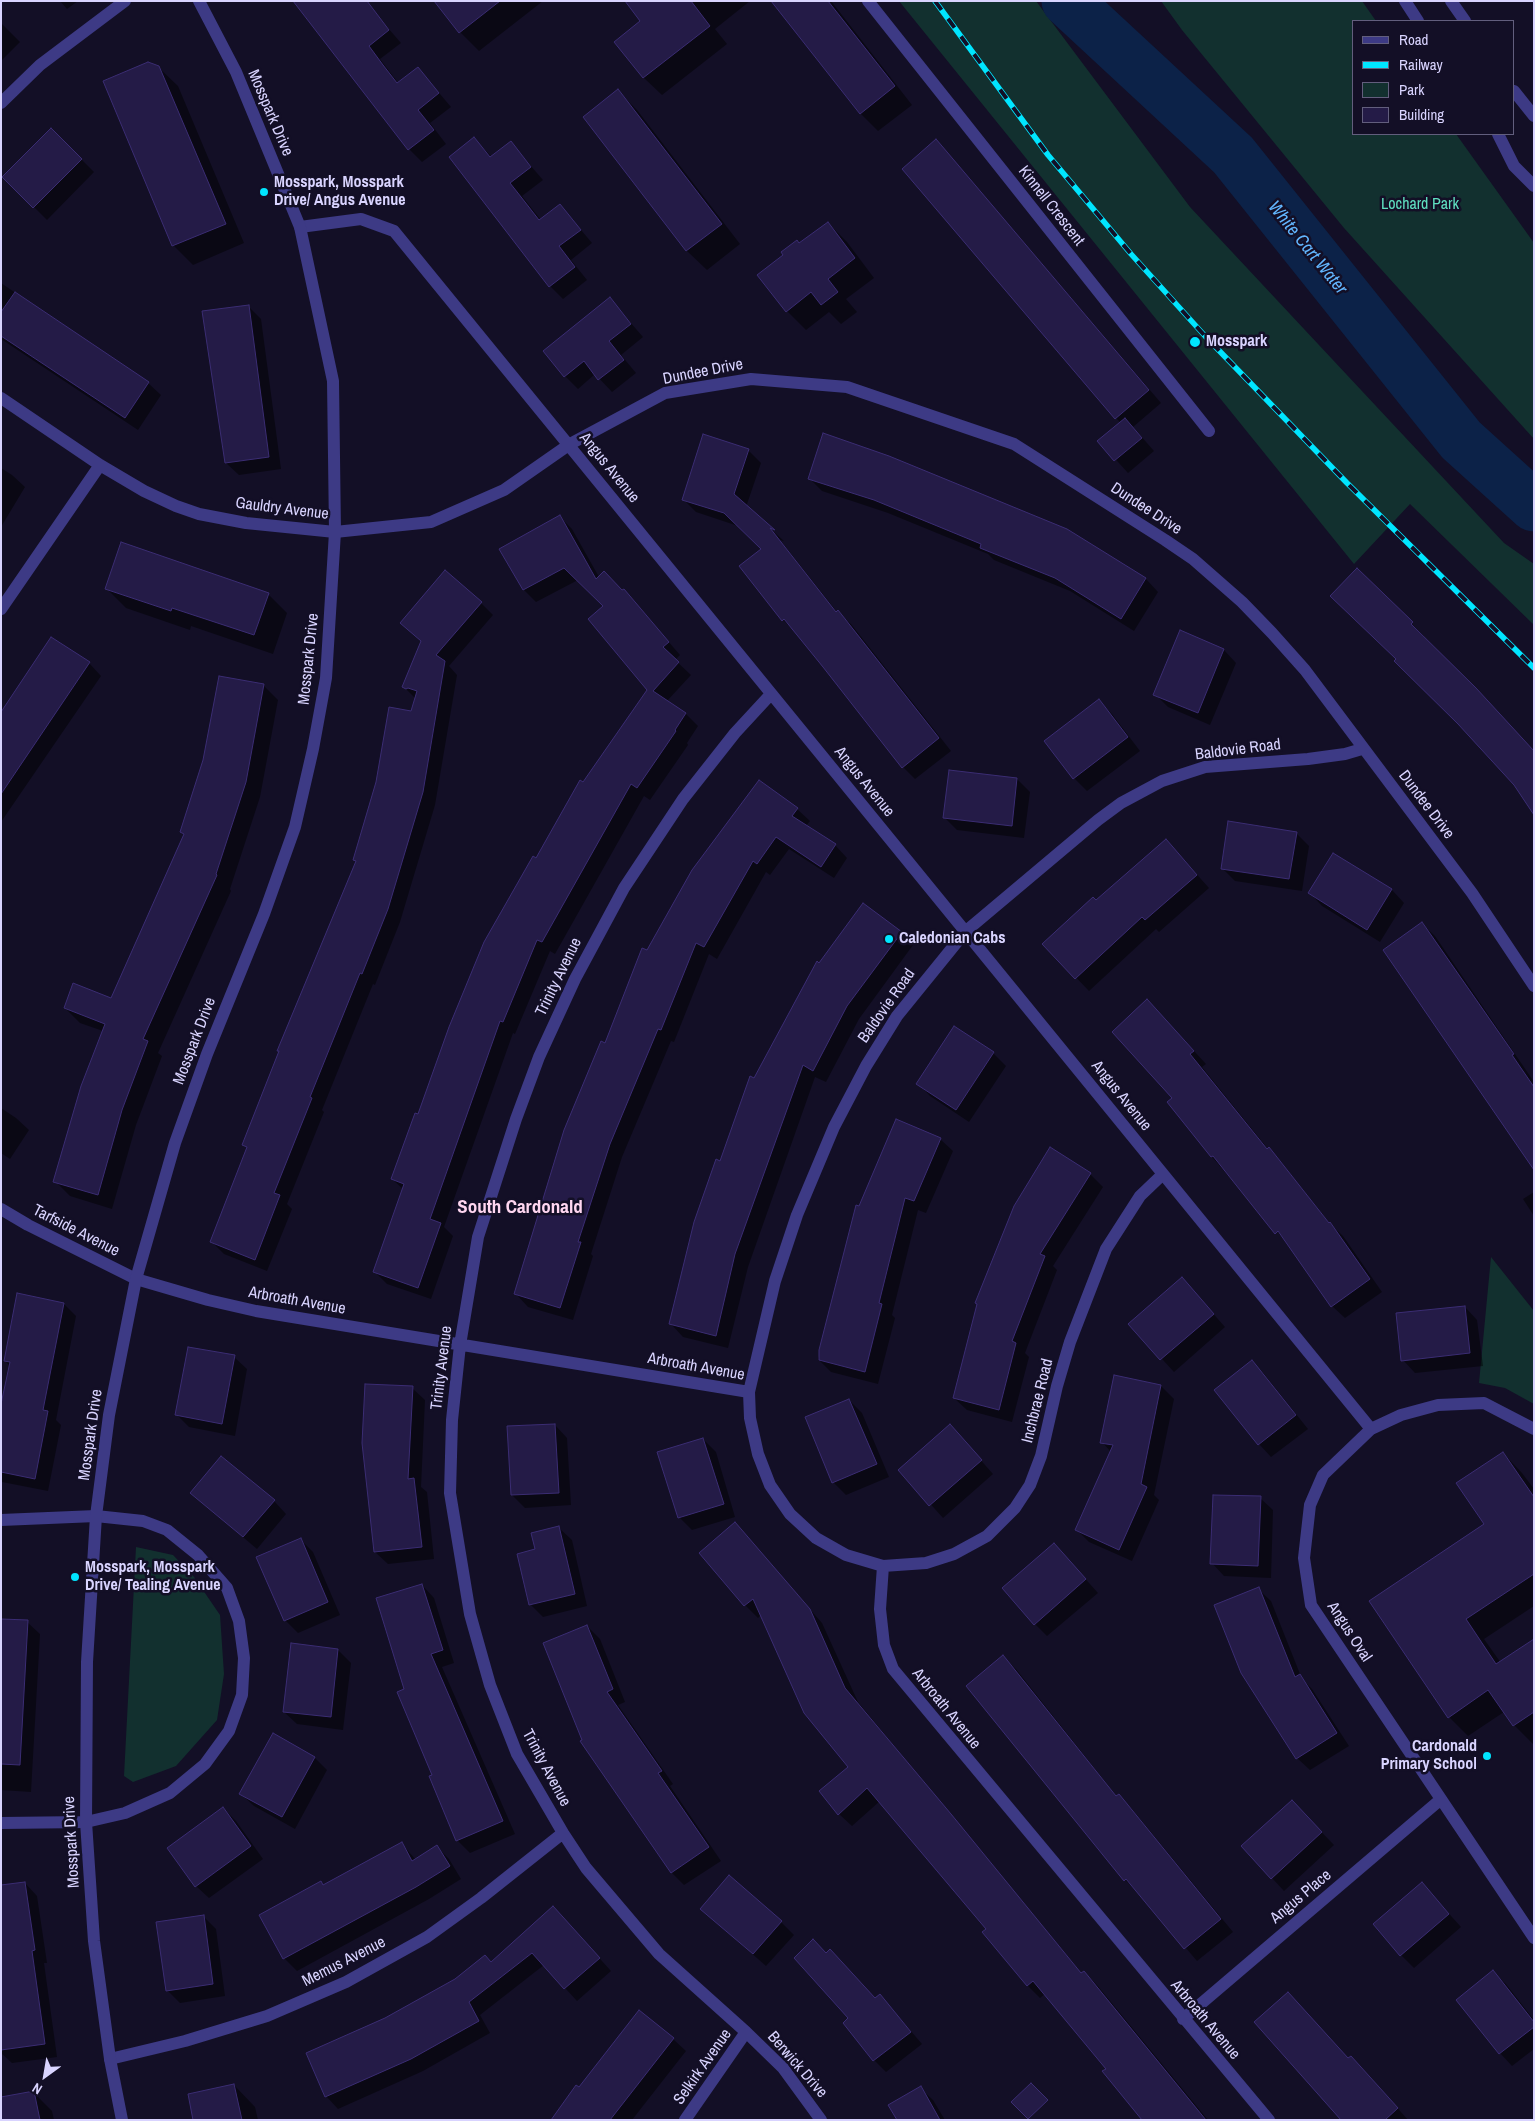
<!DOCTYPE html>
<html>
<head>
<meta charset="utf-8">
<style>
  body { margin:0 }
  #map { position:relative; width:1535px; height:2121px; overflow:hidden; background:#130f26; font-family:"Archivo Narrow",sans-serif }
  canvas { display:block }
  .frame { position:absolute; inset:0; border:2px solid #d9d4ff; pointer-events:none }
  .legend { position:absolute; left:1352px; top:20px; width:162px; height:115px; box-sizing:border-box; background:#130f26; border:1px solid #625e7d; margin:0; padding:6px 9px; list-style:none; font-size:15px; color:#d9d4ff }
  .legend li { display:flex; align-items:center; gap:10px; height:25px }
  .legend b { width:25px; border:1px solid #625e7d }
  .north { position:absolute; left:20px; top:2051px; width:50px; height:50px; -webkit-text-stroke:4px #130f26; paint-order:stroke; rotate:212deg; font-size:14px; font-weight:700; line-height:20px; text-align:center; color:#d9d4ff }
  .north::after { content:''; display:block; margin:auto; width:18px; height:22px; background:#d9d4ff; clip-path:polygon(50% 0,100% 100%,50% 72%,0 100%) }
</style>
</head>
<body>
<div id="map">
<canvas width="1535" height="2121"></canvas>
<div class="frame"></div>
<ul class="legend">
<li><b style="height:6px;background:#3d3a85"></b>Road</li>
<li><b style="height:6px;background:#00e5ff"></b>Railway</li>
<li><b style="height:14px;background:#12302f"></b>Park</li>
<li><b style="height:14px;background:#241b47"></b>Building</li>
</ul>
<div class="north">N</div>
</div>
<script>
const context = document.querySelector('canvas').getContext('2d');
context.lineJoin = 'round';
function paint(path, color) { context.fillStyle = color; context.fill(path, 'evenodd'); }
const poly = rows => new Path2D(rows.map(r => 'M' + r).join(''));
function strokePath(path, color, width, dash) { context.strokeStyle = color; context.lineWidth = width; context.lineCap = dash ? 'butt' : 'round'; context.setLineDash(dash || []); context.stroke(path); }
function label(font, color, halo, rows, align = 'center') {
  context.font = font + ' "Archivo Narrow",sans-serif'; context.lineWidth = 5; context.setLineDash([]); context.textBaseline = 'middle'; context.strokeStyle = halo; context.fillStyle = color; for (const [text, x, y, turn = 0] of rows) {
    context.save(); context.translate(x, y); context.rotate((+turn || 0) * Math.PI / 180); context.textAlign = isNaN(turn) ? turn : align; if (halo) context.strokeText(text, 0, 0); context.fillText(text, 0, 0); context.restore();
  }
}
paint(poly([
  [899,1,1036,1,1190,207,1504,543,1534,564,1534,625,1410,504,1354,564],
  [1161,1,1362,1,1376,21,1354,21,1354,134,1456,134,1534,243,1534,439,1344,228,1182,30],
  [1491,1257,1534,1311,1534,1404,1505,1388,1479,1383],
  [136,1547,173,1555,194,1577,220,1615,224,1674,217,1720,176,1766,133,1782,124,1776]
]), '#12302f');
paint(poly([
  [60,1,78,1,67,9],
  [294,1,369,6,401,43,380,59,399,84,418,68,451,107,430,123,446,144,422,162,409,149],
  [435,1,543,1,479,51,460,32],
  [667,1,750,1,715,29,727,44,662,95,644,78,616,42],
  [773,1,831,1,912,105,878,131,860,113],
  [1,23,20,42,1,61],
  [158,67,178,86,244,243,193,265,174,246,104,82],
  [618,91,637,110,740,244,707,270,687,251,584,117],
  [51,129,94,172,47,220,4,177],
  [474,139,492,157,511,143,543,180,522,196,541,220,560,205,592,243,571,260,587,280,563,299,550,286,450,157],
  [948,154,1161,403,1133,427,1154,451,1128,473,1099,441,1121,423,1116,418],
  [828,223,847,242,874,278,846,299,857,312,841,324,829,312,806,330,787,311,800,245],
  [1,283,148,383,161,395,138,430,1,339],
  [610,299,643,337,621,355,636,373,612,392,595,374,578,389,565,376],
  [248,306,261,319,281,469,239,475,226,463],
  [748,450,761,463,746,507,784,541,780,540,837,612,851,624,951,751,915,779,903,767,796,632,783,620,762,549,738,526,696,512,683,499],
  [1,468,12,475,25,487,1,527],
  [809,478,1066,530,1146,579,1158,592,1134,631,1070,591,994,560,988,554,888,513,822,491],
  [560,517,572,529,599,577,623,592,624,590,680,655,675,660,691,675,667,701,686,714,698,726,687,743,688,745,650,800,644,796,555,954,550,951,515,1034,513,1033,444,1227,453,1236,431,1299,387,1284,375,1272,404,1190,392,1179,419,1116,537,860,583,783,648,690,605,606,578,580,536,602,524,590,501,549],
  [1357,570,1424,636,1423,638,1515,784,1397,660],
  [106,588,268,594,287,613,273,654,191,626,190,630,126,608],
  [481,603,493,615,449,666,457,675,435,805,400,922,375,985,373,984,322,1110,324,1112,287,1204,292,1209,267,1271,224,1254,212,1242,248,1149,243,1144,357,863,354,860,412,713,416,699,403,686],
  [1180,632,1224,650,1236,663,1210,725,1168,707,1155,694],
  [89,663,101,676,1,822,1,713],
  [263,685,278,700,260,797,230,889,231,891,158,1053,162,1056,136,1125,112,1209,70,1196,55,1181,103,1031,80,1023,65,1008,112,1000,185,836,181,832],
  [1099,701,1112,714,1140,751,1087,791,1074,778,1046,741],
  [950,772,1017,779,1030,792,1024,838,957,830,944,817],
  [797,809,810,821,806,826,835,845,847,858,834,878,789,849,770,875,766,872,717,959,709,954,674,1042,671,1041,622,1157,591,1254,593,1256,573,1320,528,1307,516,1294,605,1044,647,952],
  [1296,833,1309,846,1302,891,1235,881,1222,868],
  [1166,840,1209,888,1159,932,1156,929,1089,991,1044,944],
  [1334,855,1392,890,1404,903,1380,942,1322,906,1310,893],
  [1422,924,1435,936,1534,1082,1534,1166,1489,1104,1491,1103],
  [901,932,913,945,859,1019,826,1082,815,1077,748,1267,728,1348,683,1337,671,1324,720,1162,820,964],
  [1160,1014,1206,1064,1202,1067,1268,1149,1281,1162,1331,1225,1343,1236,1382,1292,1345,1318,1332,1306,1289,1245,1212,1157,1169,1102,1174,1098],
  [954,1028,993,1053,1006,1066,969,1122,930,1096,918,1083],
  [1,1108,16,1118,29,1130,10,1159,1,1153],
  [940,1139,953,1151,926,1213,918,1210,892,1315,895,1318,878,1384,831,1372,818,1359,857,1206,860,1207],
  [1090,1174,1103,1187,1053,1266,1057,1270,1025,1353,1029,1357,1012,1422,967,1410,954,1398,978,1305],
  [1534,1192,1534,1216,1523,1199],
  [1194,1292,1225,1327,1174,1372,1130,1324],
  [64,1304,76,1316,56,1420,61,1425,48,1491,2,1482,1,1411,10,1366,5,1361],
  [1465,1307,1477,1320,1483,1366,1415,1373,1403,1360],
  [234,1357,247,1369,235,1436,189,1427,177,1415],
  [1252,1361,1264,1374,1308,1429,1271,1457,1259,1444,1215,1390],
  [1115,1376,1161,1386,1174,1399,1154,1495,1159,1500,1132,1561,1089,1542,1076,1529,1111,1452,1102,1442],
  [412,1388,425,1400,421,1487,427,1492,434,1559,388,1564,375,1552],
  [849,1400,862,1413,889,1477,846,1495,833,1482],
  [555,1425,567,1438,571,1505,525,1508,512,1495],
  [703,1439,716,1452,735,1517,692,1530,679,1517],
  [962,1439,993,1474,943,1518,900,1470],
  [1503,1453,1522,1473,1534,1489,1534,1606,1484,1639,1501,1663,1534,1641,1533,1744,1514,1725,1504,1712,1468,1736,1449,1717,1371,1601,1485,1524],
  [1260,1498,1273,1510,1271,1578,1224,1576,1212,1563],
  [274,1501,286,1514,257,1549,205,1505],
  [735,1524,822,1623,858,1702,1082,1974,1084,1972,1097,1985,1208,2120,1143,2120,1107,2069,1045,1994,1040,1998,1028,1986,984,1932,987,1929,880,1801,852,1826,839,1814,850,1768,761,1615,758,1618,745,1605],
  [559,1528,572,1540,587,1606,543,1617,530,1604],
  [301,1540,313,1552,340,1615,298,1633,285,1620],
  [1054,1544,1098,1593,1047,1636,1035,1624],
  [422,1585,434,1598,454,1663,442,1667,515,1834,470,1853,457,1840,406,1690],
  [1258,1589,1271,1601,1302,1679,1312,1689,1349,1746,1310,1770,1297,1758],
  [1,1620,27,1622,40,1634,31,1792,1,1790],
  [587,1626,600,1639,625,1702,618,1705,673,1784,670,1786,721,1861,684,1885,672,1873,582,1742],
  [338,1650,351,1663,343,1730,297,1724,284,1712],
  [1003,1657,1016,1669,1117,1797,1119,1796,1131,1808,1233,1932,1197,1961,1138,1892,1125,1880],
  [315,1758,327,1770,295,1829,254,1806,241,1794],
  [223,1808,236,1821,263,1859,209,1898,196,1886],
  [1304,1814,1334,1845,1284,1891,1272,1878],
  [401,1843,416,1860,437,1847,449,1859,461,1879,429,1899,297,1971,284,1958,261,1916,321,1883,324,1886],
  [25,1883,37,1896,47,1963,44,1963,57,2057,12,2063,1,2053,1,1886],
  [1434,1897,1461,1927,1414,1968,1401,1955],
  [203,1916,216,1929,225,1996,180,2003,167,1990],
  [565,1920,611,1971,577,2001,544,1965,480,2015,490,2033,423,2071,338,2109,326,2096,386,2019,492,1963],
  [715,1921,781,1922,794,1935,766,1966],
  [826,1954,876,1999,880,1995,922,2044,886,2072,874,2060,850,2019],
  [1493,1972,1506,1984,1534,2020,1534,2049,1512,2066,1500,2053],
  [1288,1993,1349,2059,1351,2057,1364,2070,1408,2120,1343,2120],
  [673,2039,686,2051,632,2120,552,2120,579,2089],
  [234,2085,255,2107,258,2120,195,2120],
  [920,2088,933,2100,945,2120,899,2120],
  [33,2092,52,2111,54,2120,1,2120]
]), '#0007');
strokePath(poly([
  [1067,1,1233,155,1461,440,1534,506]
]), '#0c2248', 51);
const building = poly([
  [293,1,367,1,389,30,369,46,383,65,397,83,418,67,439,93,418,110,434,130,408,150,293,1],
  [434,1,500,1,459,33,434,1],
  [625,1,691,1,710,26,643,78,614,42,640,21,625,1],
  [771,1,828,1,895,86,860,114,771,1],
  [148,62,159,66,226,224,172,246,103,81,148,62],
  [618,89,722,224,686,251,583,117,618,89],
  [51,128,82,159,33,208,2,177,51,128],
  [474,137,490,157,511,141,531,167,510,183,525,202,539,220,560,204,581,230,559,246,575,267,549,287,449,157,474,137],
  [936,139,1149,390,1115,419,902,169,936,139],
  [828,222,855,258,828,279,838,292,821,305,811,292,786,312,757,275,783,255,781,252,797,240,799,243,828,222],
  [15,292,149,382,125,418,1,336,1,312,15,292],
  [610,297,631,324,609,341,624,360,598,380,584,361,564,377,543,351,610,297],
  [249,305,269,457,225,463,202,311,249,305],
  [1125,418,1142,438,1114,461,1097,441,1125,418],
  [823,433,889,456,1067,529,1146,578,1121,619,1055,578,980,548,981,544,874,500,808,479,823,433],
  [703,434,749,449,734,494,775,530,770,528,836,612,838,610,939,738,902,768,823,667,784,619,782,621,739,566,761,549,724,513,682,500,703,434],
  [560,515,596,579,604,571,622,590,624,589,669,642,663,647,679,662,653,691,686,713,675,730,676,731,637,788,631,784,542,942,537,940,503,1022,500,1021,430,1219,441,1223,418,1288,373,1272,404,1184,391,1179,415,1113,418,1114,449,1027,484,942,533,856,536,858,580,780,583,782,647,690,588,619,603,606,564,568,523,590,499,549,560,515],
  [121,542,269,593,254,635,172,608,171,611,105,589,121,542],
  [1357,568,1413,622,1411,624,1476,688,1534,751,1534,815,1514,785,1458,724,1394,661,1396,659,1330,596,1357,568],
  [445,570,482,602,436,655,445,661,423,792,388,909,362,974,360,973,310,1097,312,1098,274,1193,280,1195,255,1260,210,1242,247,1147,242,1145,279,1051,277,1051,356,861,353,860,376,782,389,707,411,711,417,691,408,688,406,689,402,687,421,641,400,623,445,570],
  [1180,630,1224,649,1198,713,1153,695,1180,630],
  [51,637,90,662,1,794,1,712,51,637],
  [219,676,264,684,246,782,216,874,217,875,143,1039,148,1041,122,1110,98,1195,53,1182,81,1086,105,1024,64,1008,73,983,111,998,184,834,180,832,203,760,219,676],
  [1099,699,1128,737,1073,779,1044,741,1099,699],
  [949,770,1017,778,1012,826,943,818,949,770],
  [759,780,798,808,792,816,836,844,821,867,776,837,757,864,753,861,704,947,696,943,661,1030,658,1029,610,1144,578,1242,581,1242,560,1308,514,1294,564,1130,601,1041,605,1043,642,948,647,950,692,870,759,780],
  [1228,821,1297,832,1289,879,1221,869,1228,821],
  [1166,839,1197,875,1145,920,1142,917,1075,979,1042,944,1093,897,1096,900,1166,839],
  [1333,853,1392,889,1367,930,1308,893,1333,853],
  [863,903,902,932,847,1006,813,1071,803,1065,735,1254,716,1336,669,1324,694,1222,716,1159,720,1161,750,1076,754,1078,817,961,819,963,863,903],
  [1422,922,1514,1054,1512,1055,1534,1087,1534,1170,1383,950,1422,922],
  [1147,999,1194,1051,1190,1054,1267,1149,1269,1147,1329,1223,1330,1222,1370,1279,1331,1307,1278,1231,1275,1234,1213,1156,1211,1157,1167,1102,1172,1098,1112,1032,1147,999],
  [954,1026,994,1052,956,1110,916,1084,954,1026],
  [896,1119,941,1138,914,1201,905,1198,879,1303,882,1304,865,1372,819,1360,819,1350,856,1205,859,1206,896,1119],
  [1050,1147,1091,1173,1040,1254,1045,1256,1012,1341,1016,1343,999,1410,953,1398,977,1304,975,1303,1014,1206,1050,1147],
  [1182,1277,1214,1314,1160,1360,1128,1324,1182,1277],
  [17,1293,64,1303,43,1410,48,1411,35,1479,1,1472,1,1404,10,1362,4,1361,17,1293],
  [1465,1306,1470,1353,1401,1361,1396,1313,1465,1306],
  [188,1347,235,1355,222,1424,175,1415,188,1347],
  [1252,1360,1296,1415,1258,1445,1214,1390,1252,1360],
  [1114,1375,1161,1385,1141,1484,1147,1487,1119,1550,1075,1530,1113,1445,1100,1443,1114,1375],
  [365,1384,413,1386,408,1479,414,1478,422,1547,374,1552,362,1443,365,1384],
  [849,1399,877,1464,832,1483,805,1417,849,1399],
  [555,1424,559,1493,511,1495,507,1426,555,1424],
  [950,1424,982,1460,929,1506,898,1470,950,1424],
  [703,1438,724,1504,678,1518,657,1452,703,1438],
  [1503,1452,1534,1497,1534,1574,1466,1619,1496,1664,1534,1639,1534,1712,1513,1726,1488,1690,1448,1718,1369,1601,1484,1524,1456,1483,1503,1452],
  [221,1456,275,1500,243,1537,190,1493,221,1456],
  [1213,1495,1261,1496,1258,1566,1210,1564,1213,1495],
  [735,1522,810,1609,845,1688,951,1814,1081,1973,1084,1971,1206,2120,1142,2120,1102,2071,1106,2069,1033,1981,1027,1986,982,1932,986,1929,867,1788,838,1815,819,1791,848,1767,804,1713,753,1599,744,1606,699,1553,735,1522],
  [559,1526,575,1594,529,1605,517,1554,535,1549,531,1533,559,1526],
  [301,1538,328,1602,284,1621,256,1557,301,1538],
  [1054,1543,1086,1579,1034,1625,1002,1588,1054,1543],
  [422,1584,443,1650,431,1654,503,1821,456,1841,429,1776,432,1775,397,1692,404,1689,376,1598,422,1584],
  [1259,1587,1295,1677,1300,1674,1337,1733,1296,1759,1241,1673,1214,1605,1259,1587],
  [1,1619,28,1620,20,1765,1,1764,1,1619],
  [587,1625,613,1689,607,1692,662,1771,658,1773,709,1847,671,1873,580,1741,582,1740,543,1643,587,1625],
  [291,1643,338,1649,331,1717,283,1712,291,1643],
  [1003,1655,1116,1796,1119,1794,1221,1919,1184,1949,1126,1879,1124,1881,966,1686,1003,1655],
  [273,1733,315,1757,282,1817,239,1794,273,1733],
  [1292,1800,1322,1832,1271,1879,1241,1846,1292,1800],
  [223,1807,251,1846,195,1887,167,1848,223,1807],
  [402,1842,412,1861,437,1845,450,1866,416,1887,283,1959,259,1915,321,1881,323,1885,402,1842],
  [729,1875,782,1921,753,1954,700,1909,729,1875],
  [25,1882,35,1950,32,1951,45,2044,1,2050,1,1885,25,1882],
  [1422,1882,1449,1914,1400,1956,1373,1924,1422,1882],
  [553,1906,600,1958,564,1989,532,1953,469,2002,479,2021,411,2059,325,2097,306,2053,385,2018,455,1979,485,1955,491,1962,553,1906],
  [204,1915,213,1984,166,1991,156,1922,204,1915],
  [813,1939,826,1953,830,1949,875,1998,880,1994,911,2032,873,2061,843,2023,848,2018,794,1958,813,1939],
  [1493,1970,1534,2022,1534,2027,1499,2054,1456,2000,1493,1970],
  [1288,1992,1348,2058,1351,2056,1398,2108,1385,2120,1341,2120,1254,2022,1288,1992],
  [639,2010,674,2038,610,2120,551,2120,576,2085,579,2087,639,2010],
  [1031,2083,1048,2100,1028,2119,1011,2102,1031,2083],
  [234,2084,242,2120,193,2120,188,2094,234,2084],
  [921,2086,940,2120,897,2120,888,2105,921,2086],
  [34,2091,40,2120,1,2120,1,2097,34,2091]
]);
paint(building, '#241b47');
strokePath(building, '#3b2d73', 1);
strokePath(poly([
  [868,1,1209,431],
  [1,103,40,65,125,1],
  [300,227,361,219,394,231,1371,1429],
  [1,398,100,465,144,491,176,506,199,514,246,523,335,532,431,522,504,490,570,444,665,393,751,379,847,387,1014,444,1165,540,1193,559,1242,602,1272,633,1305,670,1472,893,1534,986],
  [1,609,100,465],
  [771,694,735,733,683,799,624,888,575,979,539,1057,516,1119,478,1237,460,1345,452,1420,450,1493,470,1614,490,1685,517,1754,563,1833,586,1868,659,1954,746,2032,783,2068,821,2120],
  [1,1209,28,1225,136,1279,208,1300,256,1311,749,1392,750,1418,758,1454,770,1485,790,1514,816,1538,846,1555,883,1566,880,1609,884,1645,893,1669,1269,2120],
  [749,1392,775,1281,797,1215,834,1127,866,1066,897,1016,966,931,1098,820,1121,803,1162,781,1205,767,1308,759,1345,754,1362,749],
  [1534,1429,1484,1403,1438,1405,1401,1415,1371,1429,1323,1475,1310,1505,1304,1558,1311,1605,1534,1938],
  [1,1520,96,1516,143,1521,167,1530,198,1555,227,1588,239,1621,244,1658,242,1695,229,1731,205,1764,170,1793,125,1813,86,1822,1,1823],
  [883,1566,926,1563,954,1554,987,1536,1015,1508,1030,1485,1041,1456,1057,1386,1070,1342,1106,1249,1140,1196,1163,1174],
  [1183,2019,1440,1800],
  [110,2059,185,2041,267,2016,346,1982,427,1937,481,1898,563,1833],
  [685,2120,746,2032]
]), '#3d3a85', 12);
strokePath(poly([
  [1405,1,1418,21],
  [1451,1,1465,21],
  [1514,91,1534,116],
  [1498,134,1514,166,1534,186],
  [122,2120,110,2059,94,1941,86,1822,87,1662,96,1516,109,1415,136,1279,175,1143,207,1054,264,914,295,827,313,749,326,678,335,532,333,381,300,227,236,72,199,1]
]), '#3d3a85', 12);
const rail = poly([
  [935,1,1048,155,1131,254,1205,336,1347,483,1534,668]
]);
strokePath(rail, '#00e5ff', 5.5);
strokePath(rail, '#130f26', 4, [11]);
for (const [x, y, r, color] of [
  [264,192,5,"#00e5ff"],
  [1195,342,6,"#00e5ff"],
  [889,939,5,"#00e5ff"],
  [75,1577,5,"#00e5ff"],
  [1487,1756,5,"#00e5ff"]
]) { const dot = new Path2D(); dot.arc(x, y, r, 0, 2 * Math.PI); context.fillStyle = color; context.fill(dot); strokePath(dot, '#130f26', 2); }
label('16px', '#d9d4ff', '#130f26', [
  ["Mosspark Drive",270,113,67],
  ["Kinnell Crescent",1051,206,52],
  ["Dundee Drive",703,372,-11],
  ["Angus Avenue",609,468,51],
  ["Gauldry Avenue",282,509,7],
  ["Dundee Drive",1146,509,33],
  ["Mosspark Drive",309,659,-84],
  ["Baldovie Road",1238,750,-7],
  ["Angus Avenue",864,782,51],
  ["Dundee Drive",1426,805,53],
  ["Trinity Avenue",559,977,-64],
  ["Baldovie Road",887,1006,-55],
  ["Mosspark Drive",195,1041,-69],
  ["Angus Avenue",1121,1096,51],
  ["Tarfside Avenue",76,1231,27],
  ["Arbroath Avenue",297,1301,10],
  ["Arbroath Avenue",696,1367,10],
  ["Trinity Avenue",442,1368,-83],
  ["Inchbrae Road",1038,1401,-76],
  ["Mosspark Drive",91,1435,-82],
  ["Angus Oval",1349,1632,57],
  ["Arbroath Avenue",946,1709,51],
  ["Trinity Avenue",546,1768,62],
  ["Mosspark Drive",72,1842,-93],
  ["Angus Place",1301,1897,-40],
  ["Memus Avenue",344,1962,-27],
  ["Arbroath Avenue",1205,2020,50],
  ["Berwick Drive",797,2065,49],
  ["Selkirk Avenue",703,2067,-55]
]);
label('bold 16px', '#d9d4ff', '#130f26', [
  ["Mosspark, Mosspark",274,183],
  ["Drive/ Angus Avenue",274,201],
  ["Mosspark",1206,342],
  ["Caledonian Cabs",899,939],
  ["Mosspark, Mosspark",85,1568],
  ["Drive/ Tealing Avenue",85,1586],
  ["Cardonald",1477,1747,"right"],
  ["Primary School",1477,1765,"right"]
], 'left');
label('16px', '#5fe0c0', '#130f26', [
  ["Lochard Park",1420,205]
]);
label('italic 18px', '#62b6ff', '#130f26', [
  ["White Cart Water",1307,248,51]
]);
label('bold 19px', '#ffd6f0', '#130f26', [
  ["South Cardonald",520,1208]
]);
</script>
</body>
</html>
